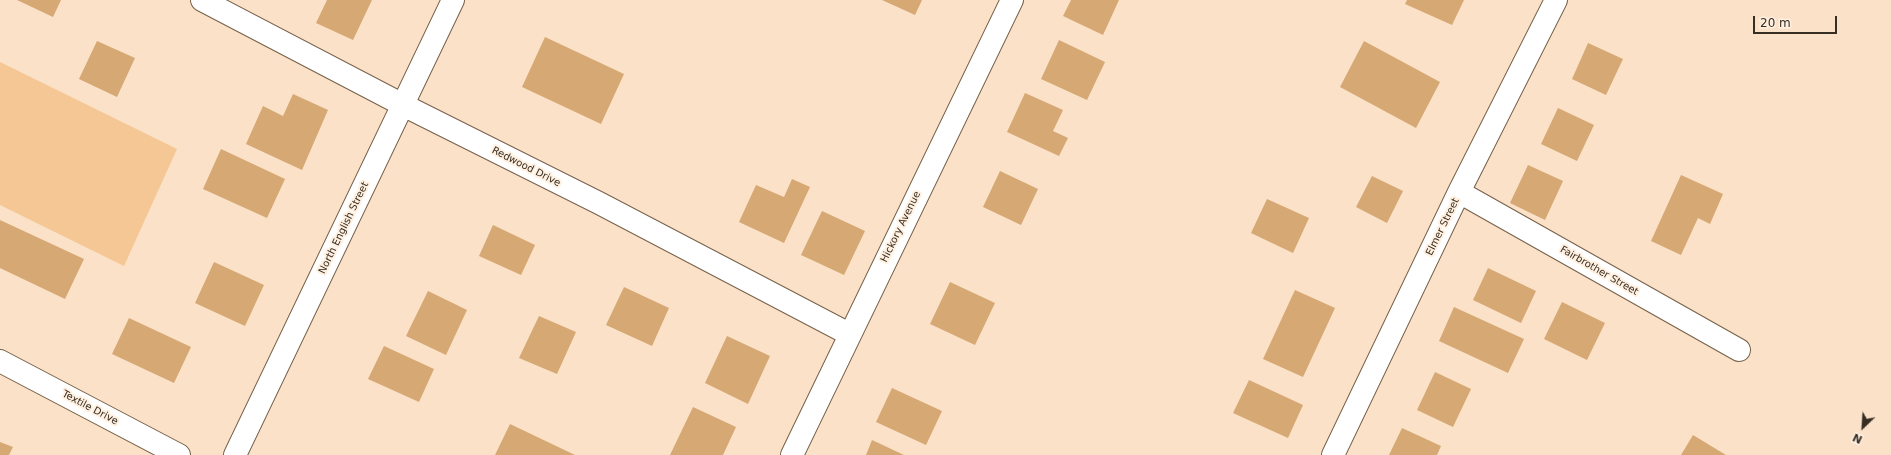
<!DOCTYPE html>
<html>
<head>
<meta charset="utf-8">
<style>
  body { margin:0 }
  #map { position:relative; width:1891px; height:455px; overflow:hidden; background:#fae1c7; font-family:"DejaVu Sans",sans-serif }
  canvas { display:block }
  .north { position:absolute; left:1843px; top:407px; width:40px; height:40px; -webkit-text-stroke:3px #fff0e0; paint-order:stroke; rotate:205deg; font-size:11px; font-weight:700; line-height:16px; text-align:center; color:#362d23 }
  .north::after { content:''; display:block; margin:auto; width:14px; height:18px; background:#362d23; clip-path:polygon(50% 0,100% 100%,50% 72%,0 100%) }
  .scale { position:absolute; left:1753px; top:16px; width:84px; height:18px; box-sizing:border-box; border:2px solid #362d23; border-top:0; padding-left:5px; font-size:12px; line-height:14px; white-space:nowrap; color:#362d23; -webkit-text-stroke:3px #fff0e0; paint-order:stroke }
</style>
</head>
<body>
<div id="map">
<canvas width="1891" height="455"></canvas>
<div class="north">N</div>
<div class="scale">20 m</div>
</div>
<script>
const context = document.querySelector('canvas').getContext('2d');
context.lineJoin = 'round';
function paint(path, color) { context.fillStyle = color; context.fill(path, 'evenodd'); }
const poly = rows => new Path2D(rows.map(r => 'M' + r).join(''));
function strokePath(path, color, width, dash) { context.strokeStyle = color; context.lineWidth = width; context.lineCap = dash ? 'butt' : 'round'; context.setLineDash(dash || []); context.stroke(path); }
function label(font, color, halo, rows, align = 'center') {
  context.font = font + ' "DejaVu Sans",sans-serif'; context.lineWidth = 4; context.setLineDash([]); context.textBaseline = 'middle'; context.strokeStyle = halo; context.fillStyle = color; for (const [text, x, y, turn = 0] of rows) {
    context.save(); context.translate(x, y); context.rotate((+turn || 0) * Math.PI / 180); context.textAlign = isNaN(turn) ? turn : align; if (halo) context.strokeText(text, 0, 0); context.fillText(text, 0, 0); context.restore();
  }
}
paint(poly([
  [0,62,177,149,124,266,0,205]
]), '#f4c795');
paint(poly([
  [17,0,61,0,53,17],
  [327,0,372,0,353,40,316,23],
  [882,0,922,0,915,15],
  [1071,0,1119,0,1103,35,1063,16],
  [1407,0,1464,0,1452,25,1405,4],
  [545,37,624,74,601,124,522,87],
  [1059,40,1105,62,1087,100,1041,79],
  [97,41,135,58,117,97,79,79],
  [1364,41,1440,82,1416,128,1340,87],
  [1588,43,1623,59,1606,95,1572,79],
  [1025,93,1063,110,1053,131,1068,138,1059,156,1007,132],
  [293,94,328,110,302,170,246,144,263,106,283,116],
  [1558,108,1594,125,1577,161,1541,144],
  [221,149,285,179,267,218,203,189],
  [1528,165,1563,181,1545,220,1510,203],
  [1000,171,1038,189,1021,225,983,207],
  [1681,175,1723,194,1710,224,1698,218,1681,255,1651,241],
  [1372,176,1403,191,1387,223,1356,207],
  [792,179,810,187,784,243,739,222,756,185,784,197],
  [1267,199,1309,218,1293,253,1251,233],
  [822,211,865,231,844,275,801,255],
  [0,220,84,259,65,299,0,268],
  [493,225,535,245,521,275,479,256],
  [214,262,264,285,245,326,195,303],
  [1488,268,1536,291,1521,323,1473,300],
  [950,282,995,303,975,345,930,324],
  [624,287,669,308,652,346,606,325],
  [1295,290,1335,308,1303,377,1263,359],
  [428,291,467,310,446,355,406,336],
  [1562,302,1605,323,1587,360,1544,339],
  [1454,307,1524,339,1508,373,1439,341],
  [539,316,576,332,557,374,519,358],
  [129,318,191,347,174,383,112,354],
  [727,336,770,356,748,404,705,383],
  [384,346,434,369,419,402,368,379],
  [1435,372,1471,389,1453,427,1417,410],
  [1249,380,1303,405,1288,438,1233,413],
  [892,388,942,411,926,445,876,422],
  [693,407,736,427,723,455,670,455],
  [510,424,575,455,495,455],
  [1402,428,1441,446,1437,455,1389,455],
  [1693,435,1726,455,1681,455],
  [872,440,904,455,866,455],
  [0,442,13,447,9,455,0,455]
]), '#d6a874');
const minor = poly([
  [202,0,403,105,599,203,849,334],
  [1459,192,1739,350],
  [792,455,1012,0],
  [1333,455,1459,192,1556,0]
]);
const tertiary = poly([
  [0,361,179,455],
  [235,455,453,0]
]);
strokePath(minor, '#76614a', 24);
strokePath(tertiary, '#76614a', 24);
strokePath(minor, '#fff', 22);
strokePath(tertiary, '#fff', 22);
label('10px', '#362d23', '#fff0e0', [
  ["Redwood Drive",526,167,27],
  ["Hickory Avenue",901,227,-64],
  ["Elmer Street",1443,227,-64],
  ["North English Street",344,228,-64],
  ["Fairbrother Street",1599,271,30],
  ["Textile Drive",90,408,28]
]);
</script>
</body>
</html>
